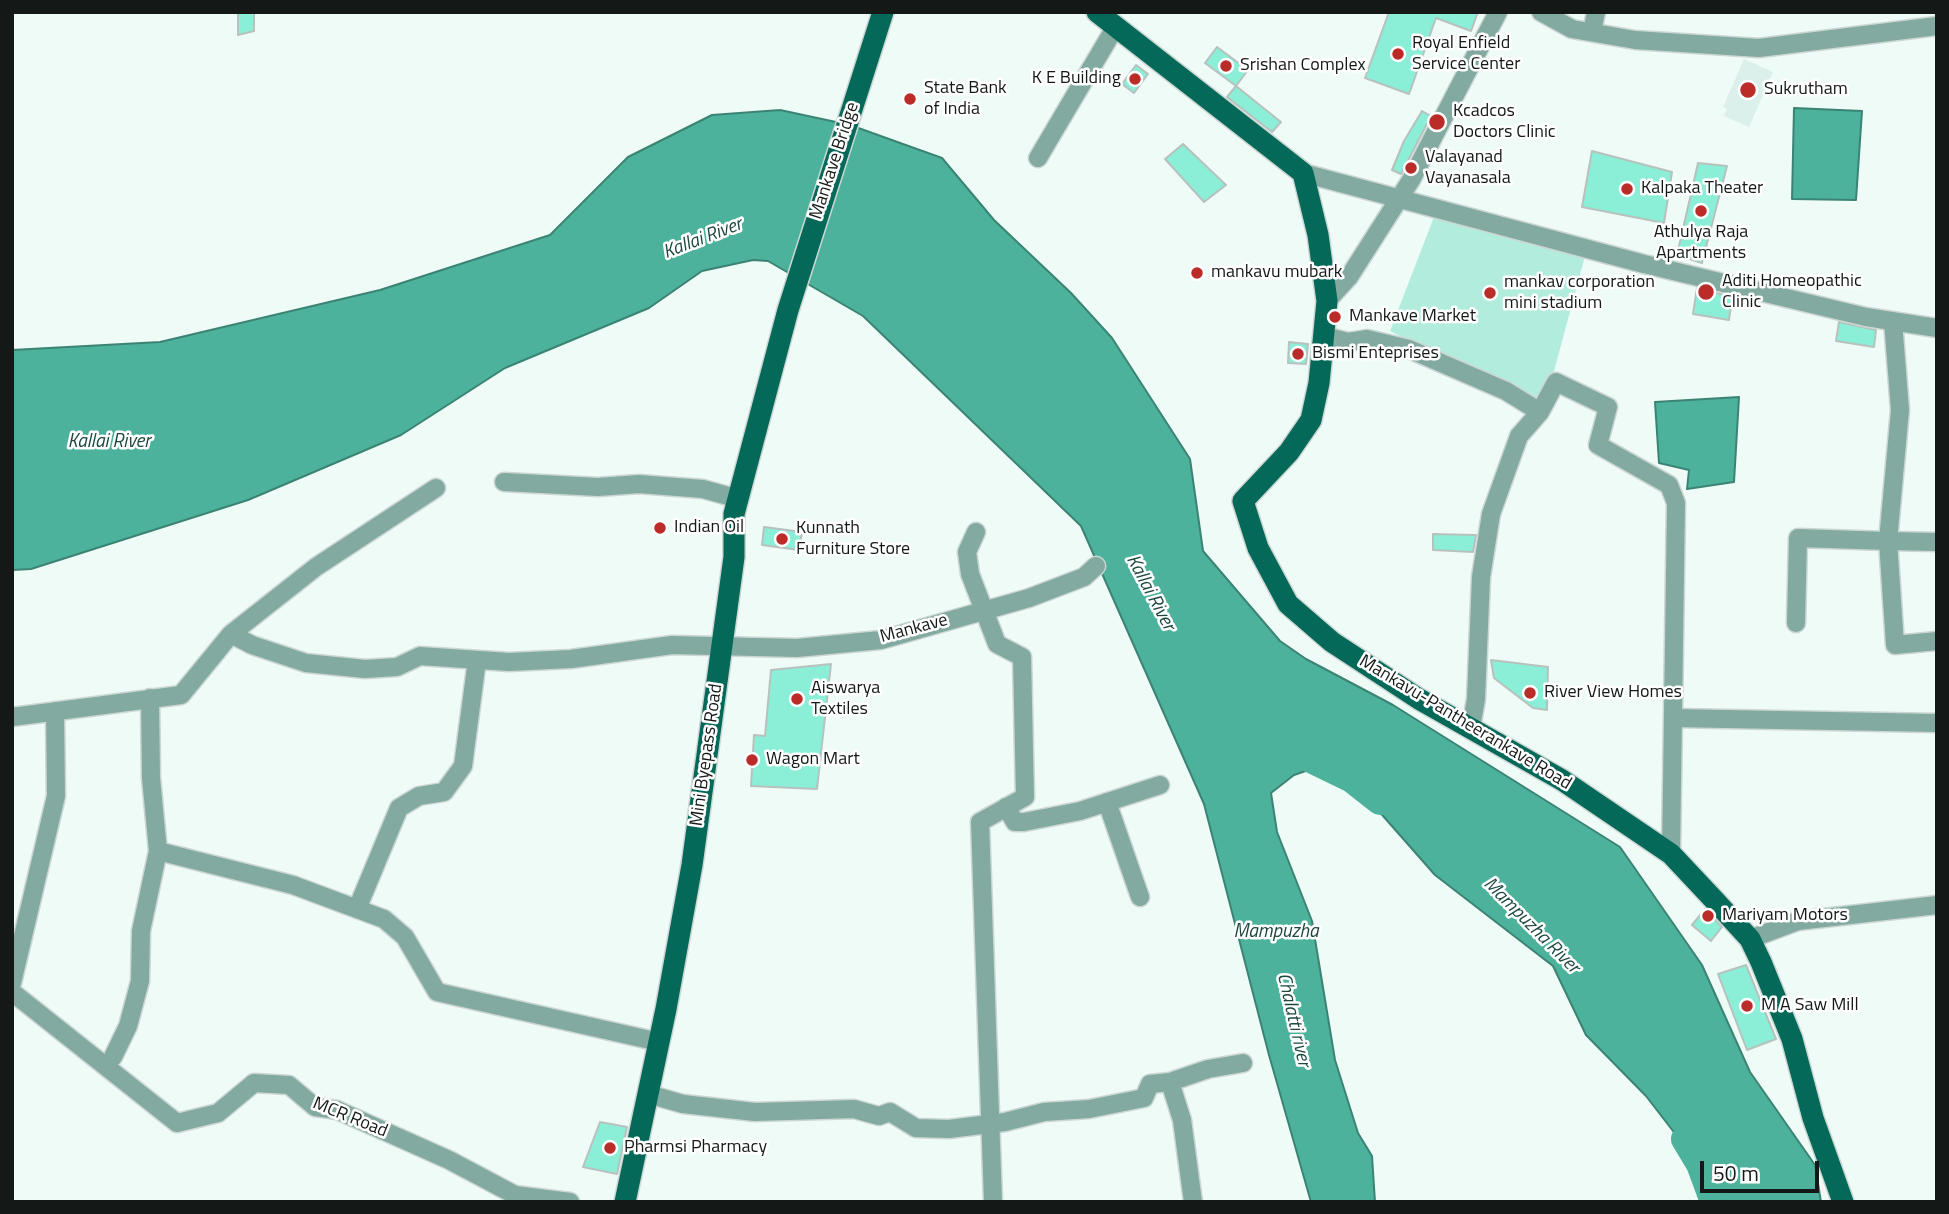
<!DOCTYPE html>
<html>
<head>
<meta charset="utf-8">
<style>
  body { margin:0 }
  #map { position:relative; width:1949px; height:1214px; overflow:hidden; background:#effbf7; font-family:"Titillium Web",sans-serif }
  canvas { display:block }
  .frame { position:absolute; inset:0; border:14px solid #141817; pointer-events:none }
  .scale { position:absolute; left:1700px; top:1161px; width:119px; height:32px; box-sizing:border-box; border:4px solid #141817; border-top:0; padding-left:9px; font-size:21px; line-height:24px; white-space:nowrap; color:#141817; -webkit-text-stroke:5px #fff; paint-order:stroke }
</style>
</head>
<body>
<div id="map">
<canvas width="1949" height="1214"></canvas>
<div class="frame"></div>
<div class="scale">50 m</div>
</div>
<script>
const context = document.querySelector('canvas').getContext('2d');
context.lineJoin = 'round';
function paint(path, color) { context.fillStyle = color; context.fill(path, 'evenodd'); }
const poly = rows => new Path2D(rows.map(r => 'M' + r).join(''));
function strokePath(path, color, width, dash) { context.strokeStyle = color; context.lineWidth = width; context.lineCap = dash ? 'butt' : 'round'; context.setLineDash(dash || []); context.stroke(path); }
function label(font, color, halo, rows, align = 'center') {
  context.font = font + ' "Titillium Web",sans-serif'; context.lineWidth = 5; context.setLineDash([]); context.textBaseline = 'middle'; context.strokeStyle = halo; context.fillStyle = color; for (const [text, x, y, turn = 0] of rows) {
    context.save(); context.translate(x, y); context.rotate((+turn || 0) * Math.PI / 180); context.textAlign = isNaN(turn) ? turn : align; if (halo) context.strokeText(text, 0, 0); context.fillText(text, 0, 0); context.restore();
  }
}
paint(poly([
  [1744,59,1773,72,1749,127,1724,116,1727,109,1723,107]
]), '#dbf0ea');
paint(poly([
  [1434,217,1585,256,1544,408,1390,331]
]), '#b1ecdd');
const water = poly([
  [1794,108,1862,111,1856,200,1792,199,1794,108],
  [780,110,850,125,942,158,994,220,1071,293,1112,338,1190,459,1203,551,1280,641,1306,659,1393,705,1620,847,1702,965,1750,1072,1815,1165,1821,1202,1714,1202,1717,1188,1646,1096,1586,1035,1553,966,1435,875,1347,775,1329,763,1294,775,1271,793,1277,832,1312,921,1335,1060,1358,1133,1372,1156,1375,1202,1311,1202,1269,1055,1204,804,1081,526,863,316,768,261,753,260,702,271,649,308,505,368,401,435,248,500,31,569,12,570,12,350,160,342,380,290,550,235,628,157,712,115,780,110],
  [1739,397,1734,482,1687,489,1689,470,1659,463,1655,402,1739,397]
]);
paint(water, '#4cb29c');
strokePath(water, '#3b8474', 2);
strokePath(poly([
  [1288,748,1352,779,1380,801],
  [1685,1139,1700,1164,1714,1202]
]), '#4cb29c', 28);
const building = poly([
  [238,12,254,12,254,31,238,35,238,12],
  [1389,12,1478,12,1471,31,1436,18,1409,94,1365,78,1389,12],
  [1217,47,1248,70,1236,86,1205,63,1217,47],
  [1136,65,1148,74,1134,93,1122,84,1136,65],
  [1236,86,1281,122,1272,132,1227,97,1236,86],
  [1422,111,1431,116,1401,174,1392,170,1404,141,1422,111],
  [1183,144,1226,185,1204,202,1165,159,1183,144],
  [1592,151,1672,172,1664,223,1582,207,1592,151],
  [1698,163,1727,166,1702,263,1677,255,1698,163],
  [1697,288,1732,297,1729,320,1693,314,1697,288],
  [1839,322,1876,330,1874,347,1836,341,1839,322],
  [1289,342,1308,344,1306,364,1288,363,1289,342],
  [764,527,802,532,799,550,762,545,764,527],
  [1433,534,1476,535,1473,552,1433,550,1433,534],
  [1491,660,1548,667,1547,710,1533,708,1494,678,1491,660],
  [831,664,817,789,751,786,754,735,765,736,771,670,831,664],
  [1705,909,1722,927,1711,941,1692,925,1705,909],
  [1746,965,1776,1039,1747,1050,1718,974,1746,965],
  [600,1122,627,1127,617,1174,583,1167,600,1122]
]);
paint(building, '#8beed7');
strokePath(building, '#b7c2bf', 2);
const minor = poly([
  [1541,12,1572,29,1635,40,1759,48,1937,26],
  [1592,32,1596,12],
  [1038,158,1116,26],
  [1303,173,1644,264,1866,317,1937,328],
  [1327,301,1349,277,1411,180,1498,12],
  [1893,321,1900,410,1888,541,1937,542],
  [1324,336,1348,342,1367,339,1409,349,1506,391,1540,412,1519,436,1491,514,1481,577,1476,699,1471,728],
  [1540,412,1556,382,1608,407,1598,445,1669,485,1676,503,1671,854],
  [504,482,598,487,639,484,703,489,739,499],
  [976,532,967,552,970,574,997,644,1022,657,1025,797,980,822,993,1202],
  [1796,623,1798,538,1888,541,1895,645,1937,641],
  [231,634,252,645,306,663,365,669,397,667,420,656,509,662,571,659,672,645,797,648,881,640,1029,598,1084,577,1096,566],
  [12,717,181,695,231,634,316,567,436,488],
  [1673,718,1937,723],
  [1107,802,1140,897],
  [1006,807,1015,822,1024,822,1080,811,1160,785],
  [158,851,293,885,384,919,405,937,437,992,659,1042],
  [357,909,399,808,419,796,444,792,463,766,477,660],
  [1750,939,1798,921,1937,905],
  [12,983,56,796,55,711],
  [12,992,177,1123,218,1113,254,1083,289,1085,315,1107,337,1110,449,1160,515,1195,570,1202],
  [113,1057,128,1026,140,981,141,931,158,851,151,778,150,698],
  [1170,1082,1182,1120,1193,1202],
  [648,1094,683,1104,755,1112,854,1109,879,1116,890,1112,916,1128,949,1129,1005,1122,1044,1112,1089,1109,1144,1098,1150,1084,1170,1082,1208,1069,1243,1063]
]);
const major = poly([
  [1097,12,1303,173,1318,235,1327,301,1319,383,1311,420,1289,452,1243,501,1258,548,1288,604,1332,642,1419,699,1562,780,1671,854,1717,903,1750,939,1761,962,1792,1039,1813,1118,1843,1202],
  [625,1202,666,1009,692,865,734,557,734,514,788,310,883,12]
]);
strokePath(minor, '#ccd7d3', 21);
strokePath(major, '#ccd7d3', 24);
strokePath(minor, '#83aaa0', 18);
strokePath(major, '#046958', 21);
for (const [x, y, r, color] of [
  [1398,54,7,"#bb2c29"],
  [1226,66,7,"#bb2c29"],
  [1135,79,7,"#bb2c29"],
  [1748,90,9,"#bb2c29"],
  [910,99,7,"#bb2c29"],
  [1437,122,9,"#bb2c29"],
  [1411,168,7,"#bb2c29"],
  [1627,189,7,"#bb2c29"],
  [1701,211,7,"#bb2c29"],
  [1197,273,7,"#bb2c29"],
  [1706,292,9,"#bb2c29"],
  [1490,293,7,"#bb2c29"],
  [1335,317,7,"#bb2c29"],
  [1298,354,7,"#bb2c29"],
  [660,528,7,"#bb2c29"],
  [782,539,7,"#bb2c29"],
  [1530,693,7,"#bb2c29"],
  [797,699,7,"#bb2c29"],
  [752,760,7,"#bb2c29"],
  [1708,916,7,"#bb2c29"],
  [1747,1006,7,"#bb2c29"],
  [610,1148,7,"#bb2c29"]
]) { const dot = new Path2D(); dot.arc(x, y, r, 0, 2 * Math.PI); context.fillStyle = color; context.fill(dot); strokePath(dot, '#fff', 2.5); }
label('18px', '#141817', '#fff', [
  ["Royal Enfield",1412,44],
  ["Service Center",1412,65],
  ["Srishan Complex",1240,66],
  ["K E Building",1121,79,"right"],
  ["State Bank",924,89],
  ["of India",924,110],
  ["Sukrutham",1764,90],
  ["Kcadcos",1453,112],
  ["Doctors Clinic",1453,133],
  ["Valayanad",1425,158],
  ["Vayanasala",1425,179],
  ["Kalpaka Theater",1641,189],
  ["Athulya Raja",1701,233,"center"],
  ["Apartments",1701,254,"center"],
  ["mankavu mubark",1211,273],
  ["Aditi Homeopathic",1722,282],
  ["Clinic",1722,303],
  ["mankav corporation",1504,283],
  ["mini stadium",1504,304],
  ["Mankave Market",1349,317],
  ["Bismi Enteprises",1312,354],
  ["Indian Oil",674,528],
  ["Kunnath",796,529],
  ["Furniture Store",796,550],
  ["Aiswarya",811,689],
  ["Textiles",811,710],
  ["River View Homes",1544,693],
  ["Wagon Mart",766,760],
  ["Mariyam Motors",1722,916],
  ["M A Saw Mill",1761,1006],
  ["Pharmsi Pharmacy",624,1148]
], 'left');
label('18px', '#141817', '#fff', [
  ["Mankave Bridge",835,161,-72],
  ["Mankave",914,629,-15],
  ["Mankavu-Pantheerankave Road",1465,723,31],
  ["Mini Byepass Road",707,755,-82],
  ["MCR Road",350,1118,22]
]);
label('italic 19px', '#1c483f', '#fff', [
  ["Kallai River",703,239,-21],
  ["Kallai River",109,442],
  ["Kallai River",1150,593,62],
  ["Mampuzha River",1531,926,45],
  ["Mampuzha",1276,932],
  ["Chalatti river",1293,1020,77]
]);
</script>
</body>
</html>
